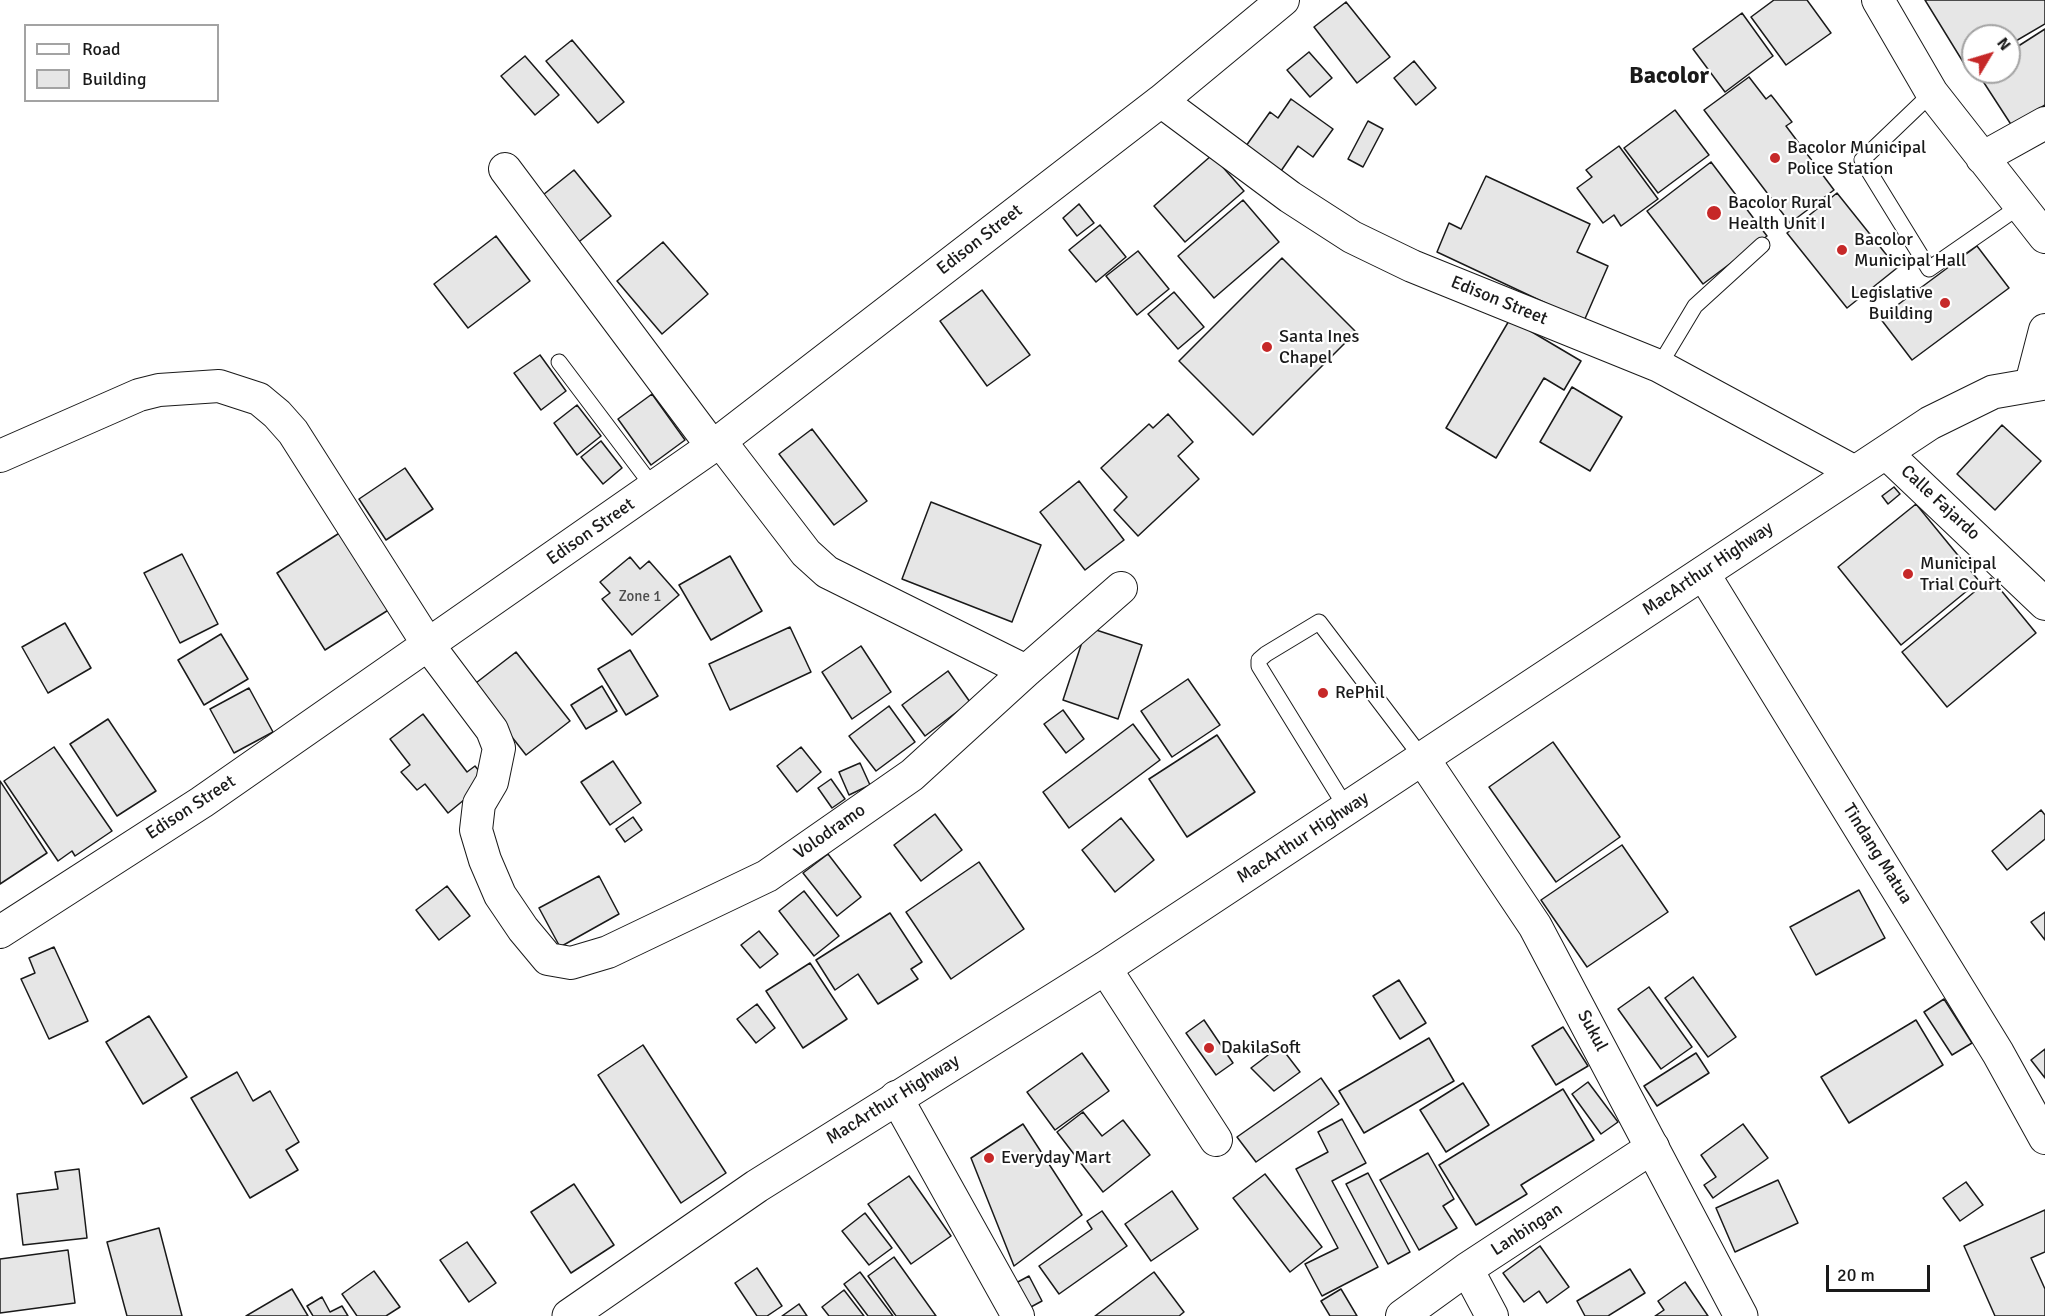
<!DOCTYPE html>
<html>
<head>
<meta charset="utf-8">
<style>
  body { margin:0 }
  #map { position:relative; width:2045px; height:1316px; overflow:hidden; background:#fff; font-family:Signika,sans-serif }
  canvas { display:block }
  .legend { position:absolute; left:24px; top:24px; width:195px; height:78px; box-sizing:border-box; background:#fff; border:2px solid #a3a3a3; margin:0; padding:8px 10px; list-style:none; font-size:18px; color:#1a1a1a }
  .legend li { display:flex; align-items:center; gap:12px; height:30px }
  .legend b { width:30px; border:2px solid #a3a3a3 }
  .north { position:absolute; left:1961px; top:24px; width:60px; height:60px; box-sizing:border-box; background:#fff; border:2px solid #a3a3a3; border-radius:50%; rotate:52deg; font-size:16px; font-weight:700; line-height:24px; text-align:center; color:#1a1a1a }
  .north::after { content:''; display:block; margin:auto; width:21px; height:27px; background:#c62828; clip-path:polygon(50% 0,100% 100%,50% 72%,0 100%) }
  .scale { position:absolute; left:1826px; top:1265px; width:104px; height:27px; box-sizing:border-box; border:3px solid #1a1a1a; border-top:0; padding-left:8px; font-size:18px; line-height:21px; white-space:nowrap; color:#1a1a1a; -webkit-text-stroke:4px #fff; paint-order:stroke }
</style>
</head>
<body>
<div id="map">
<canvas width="2045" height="1316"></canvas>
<ul class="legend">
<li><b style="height:8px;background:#fff"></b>Road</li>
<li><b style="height:16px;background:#e6e6e6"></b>Building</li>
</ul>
<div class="north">N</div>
<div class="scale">20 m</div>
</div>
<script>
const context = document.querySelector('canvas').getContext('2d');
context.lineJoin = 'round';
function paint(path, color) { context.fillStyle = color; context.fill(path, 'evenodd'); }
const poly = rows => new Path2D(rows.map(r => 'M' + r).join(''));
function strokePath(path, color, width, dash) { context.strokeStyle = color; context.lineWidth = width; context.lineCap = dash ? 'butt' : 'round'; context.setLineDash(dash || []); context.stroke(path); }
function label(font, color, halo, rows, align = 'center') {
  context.font = font + ' Signika,sans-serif'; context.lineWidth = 4.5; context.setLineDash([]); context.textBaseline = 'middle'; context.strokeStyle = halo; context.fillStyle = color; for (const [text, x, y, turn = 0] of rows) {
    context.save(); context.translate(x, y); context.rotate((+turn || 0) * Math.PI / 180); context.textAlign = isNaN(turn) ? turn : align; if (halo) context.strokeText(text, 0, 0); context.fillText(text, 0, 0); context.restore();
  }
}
const building = poly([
  [1774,0,1807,0,1831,33,1786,65,1751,17,1774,0],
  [1925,0,2045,0,2045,24,2009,45,2009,36,1973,36,1973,67,1968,70,1925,0],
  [1346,2,1390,57,1357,83,1314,27,1346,2],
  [1742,13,1773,56,1725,92,1693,49,1742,13],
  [2045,29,2045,105,2012,126,1977,72,2009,72,2009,52,2045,29],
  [572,40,624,102,598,123,546,61,572,40],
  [1309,52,1332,78,1310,97,1287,70,1309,52],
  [525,56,559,95,535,115,501,76,525,56],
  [1414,61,1436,88,1416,105,1394,78,1414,61],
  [1749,77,1766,99,1771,95,1775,100,1792,122,1786,126,1834,190,1790,223,1704,110,1749,77],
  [1291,99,1333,129,1313,157,1298,146,1281,171,1246,146,1270,112,1278,118,1291,99],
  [1675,110,1709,155,1658,193,1624,148,1675,110],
  [1368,121,1383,129,1363,167,1348,159,1368,121],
  [1619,146,1658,199,1621,226,1614,215,1603,223,1577,188,1592,177,1586,170,1619,146],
  [1212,155,1244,191,1185,242,1154,206,1212,155],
  [1711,162,1767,236,1703,284,1647,211,1711,162],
  [574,170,611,216,570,249,533,203,574,170],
  [1486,176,1590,224,1577,252,1608,266,1584,321,1437,252,1449,223,1461,229,1486,176],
  [1837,193,1897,268,1847,308,1787,233,1837,193],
  [1243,200,1279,242,1214,298,1178,256,1243,200],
  [1079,204,1094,223,1077,236,1063,218,1079,204],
  [1100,225,1126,257,1096,282,1069,250,1100,225],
  [496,236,530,281,468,328,434,284,496,236],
  [663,242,708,294,662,334,617,281,663,242],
  [1977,246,2009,288,1912,360,1880,318,1977,246],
  [1138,251,1169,289,1137,315,1106,276,1138,251],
  [1282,258,1356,332,1253,435,1179,361,1282,258],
  [982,290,1030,355,987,386,940,321,982,290],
  [1174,292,1204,327,1178,349,1148,314,1174,292],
  [1510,319,1581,361,1564,390,1544,378,1496,458,1446,428,1510,319],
  [540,355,566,391,541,410,514,373,540,355],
  [1572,387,1622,417,1590,471,1540,442,1572,387],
  [652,394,685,440,651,465,618,419,652,394],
  [577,405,601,436,577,455,554,423,577,405],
  [1168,414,1193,442,1178,456,1199,479,1138,536,1114,510,1127,497,1101,468,1149,424,1153,428,1168,414],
  [2002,425,2041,461,1995,510,1957,474,2002,425],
  [812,429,867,501,834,525,779,454,812,429],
  [601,441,622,468,603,484,581,457,601,441],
  [405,468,433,509,386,540,359,499,405,468],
  [1079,481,1124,540,1085,570,1040,512,1079,481],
  [1894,487,1900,494,1888,504,1882,496,1894,487],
  [931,502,1041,545,1012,622,902,579,931,502],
  [1916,504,1979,581,1901,645,1838,567,1916,504],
  [341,532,390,609,325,650,277,573,341,532],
  [182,554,218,624,180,643,144,573,182,554],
  [730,556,762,611,711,640,679,585,730,556],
  [630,557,640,569,649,561,679,595,632,635,602,599,610,593,600,582,630,557],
  [1991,578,2036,633,1947,707,1902,652,1991,578],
  [65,623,91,668,48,693,22,647,65,623],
  [790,627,811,672,730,710,709,664,790,627],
  [1087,627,1142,645,1118,719,1063,700,1087,627],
  [221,634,248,679,204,705,178,660,221,634],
  [861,646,891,692,852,719,822,672,861,646],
  [630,650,658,696,626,715,598,669,630,650],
  [516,652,570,721,526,755,472,686,516,652],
  [948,671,970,702,925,736,902,705,948,671],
  [1188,679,1220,725,1172,757,1141,711,1188,679],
  [602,686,617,711,586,729,571,705,602,686],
  [249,688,273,732,234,753,210,709,249,688],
  [889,706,915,742,876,771,849,736,889,706],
  [1063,710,1084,739,1066,753,1044,724,1063,710],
  [423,714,467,772,475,766,487,781,448,813,425,784,417,790,401,772,410,765,390,739,423,714],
  [108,719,156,791,117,816,70,744,108,719],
  [1133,724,1160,760,1069,828,1043,792,1133,724],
  [1217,735,1255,792,1187,837,1149,779,1217,735],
  [1553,742,1620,837,1556,882,1489,787,1553,742],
  [54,747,112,831,75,856,72,851,58,861,4,781,54,747],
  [801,747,821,772,797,792,777,766,801,747],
  [613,761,641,803,610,825,581,782,613,761],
  [860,763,870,785,849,795,839,772,860,763],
  [831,779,845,799,832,808,818,788,831,779],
  [0,781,47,853,0,884,0,781],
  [2041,810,2045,815,2045,839,2007,870,1992,851,2041,810],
  [935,814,962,850,921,881,894,845,935,814],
  [633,817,642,830,625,842,616,829,633,817],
  [1121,818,1154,860,1115,892,1082,850,1121,818],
  [1622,845,1668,912,1587,967,1541,900,1622,845],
  [828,854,861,897,837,916,803,873,828,854],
  [979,862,1024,929,951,979,906,912,979,862],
  [599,876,619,914,560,947,539,908,599,876],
  [447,886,470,916,439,940,416,910,447,886],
  [1859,890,1885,938,1816,975,1790,927,1859,890],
  [804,891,839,936,814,956,779,911,804,891],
  [2045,912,2045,940,2031,922,2045,912],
  [890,913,922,962,911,969,918,979,878,1004,858,974,835,990,816,960,890,913],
  [759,931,778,954,760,968,741,945,759,931],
  [54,947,88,1021,49,1039,21,979,35,973,29,958,54,947],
  [810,963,847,1019,803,1048,766,991,810,963],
  [1693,977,1736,1037,1708,1057,1665,998,1693,977],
  [1399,980,1426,1023,1400,1039,1373,996,1399,980],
  [1649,987,1692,1047,1661,1069,1618,1009,1649,987],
  [1944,999,1972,1043,1952,1055,1924,1012,1944,999],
  [757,1004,775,1028,756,1043,737,1019,757,1004],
  [149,1016,187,1077,143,1104,106,1042,149,1016],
  [1204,1020,1233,1063,1216,1075,1186,1033,1204,1020],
  [1916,1020,1943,1065,1849,1123,1821,1077,1916,1020],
  [1563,1027,1588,1066,1556,1085,1532,1046,1563,1027],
  [1429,1038,1454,1081,1364,1133,1339,1091,1429,1038],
  [643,1045,726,1173,681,1203,598,1075,643,1045],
  [1280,1046,1300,1072,1274,1091,1251,1068,1280,1046],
  [2045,1049,2045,1078,2031,1060,2045,1049],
  [1082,1053,1109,1091,1055,1130,1027,1092,1082,1053],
  [1696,1053,1709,1073,1657,1106,1644,1086,1696,1053],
  [237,1072,253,1101,270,1091,299,1142,286,1150,298,1170,250,1198,191,1098,237,1072],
  [1321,1078,1339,1104,1256,1162,1237,1137,1321,1078],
  [1588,1082,1618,1122,1601,1134,1572,1094,1588,1082],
  [1463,1083,1489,1125,1446,1152,1420,1110,1463,1083],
  [1563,1089,1594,1140,1521,1185,1527,1194,1476,1225,1439,1165,1563,1089],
  [1083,1112,1102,1136,1123,1120,1150,1155,1103,1192,1057,1132,1083,1112],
  [1342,1119,1366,1163,1332,1181,1378,1267,1322,1296,1305,1264,1338,1248,1296,1169,1328,1152,1318,1132,1342,1119],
  [1023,1124,1082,1215,1014,1266,971,1158,1023,1124],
  [1743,1124,1768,1158,1713,1198,1704,1185,1716,1177,1701,1155,1743,1124],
  [1428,1153,1454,1199,1443,1206,1457,1228,1419,1250,1380,1180,1428,1153],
  [79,1169,87,1238,23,1245,17,1194,58,1189,55,1172,79,1169],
  [1368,1173,1410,1252,1388,1264,1346,1184,1368,1173],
  [1265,1174,1322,1247,1290,1272,1233,1198,1265,1174],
  [909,1176,951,1236,911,1264,868,1204,909,1176],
  [1778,1180,1798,1223,1735,1252,1716,1208,1778,1180],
  [1966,1182,1983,1205,1960,1221,1943,1198,1966,1182],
  [574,1184,614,1245,571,1273,531,1212,574,1184],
  [1172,1191,1198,1229,1151,1261,1125,1224,1172,1191],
  [2045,1210,2045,1252,2031,1258,2045,1289,2045,1316,1995,1316,1964,1246,2045,1210],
  [1102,1211,1127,1246,1059,1294,1039,1266,1092,1229,1087,1221,1102,1211],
  [865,1213,892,1248,869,1265,842,1231,865,1213],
  [159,1228,182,1316,127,1316,107,1242,159,1228],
  [467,1242,496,1283,469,1302,440,1260,467,1242],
  [1540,1246,1569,1287,1547,1303,1539,1291,1524,1302,1503,1273,1540,1246],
  [68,1250,75,1303,0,1313,0,1259,68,1250],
  [894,1257,936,1316,896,1316,868,1276,894,1257],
  [757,1268,782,1306,767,1316,757,1316,735,1283,757,1268],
  [1630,1269,1645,1293,1608,1316,1585,1316,1577,1301,1630,1269],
  [374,1271,400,1307,386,1316,357,1316,342,1294,374,1271],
  [860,1272,893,1316,868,1316,844,1284,860,1272],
  [1154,1272,1184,1312,1179,1316,1095,1316,1154,1272],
  [1029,1276,1042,1301,1029,1308,1016,1283,1029,1276],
  [1685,1282,1708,1316,1655,1316,1664,1310,1658,1301,1685,1282],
  [292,1289,308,1316,246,1316,292,1289],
  [1341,1289,1357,1316,1330,1316,1321,1301,1341,1289],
  [844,1290,864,1316,829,1316,822,1307,844,1290],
  [322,1297,330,1312,342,1306,348,1316,313,1316,307,1306,322,1297],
  [799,1304,807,1316,782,1316,799,1304]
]);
paint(building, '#e6e6e6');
strokePath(building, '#1a1a1a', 1.5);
const service = poly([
  [1932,93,1862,160,1929,269,2020,206],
  [559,362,654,488],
  [1659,366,1695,306,1762,245],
  [1347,809,1259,666,1259,660,1266,654,1319,622,1423,759]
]);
const minor = poly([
  [1878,0,1932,93,2045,237],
  [1161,101,1290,197,1352,237,1412,266,1659,366,1855,472],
  [1982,158,2045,123],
  [505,169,712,446],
  [2031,384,2045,330],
  [720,441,806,553,827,572,1026,671,1121,588],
  [1886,453,2045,604],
  [0,456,139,395,159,390,219,386,259,399,277,414,293,432,429,646,492,730,499,748,492,782,479,804,476,830,485,860,500,895,523,929,548,959,571,963,608,952,767,876,912,775,1026,671],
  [1703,573,1998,1053,2045,1138],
  [0,932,202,802,720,441,1161,101,1283,0],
  [1105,968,1216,1140],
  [896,1097,1018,1316],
  [1467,1269,1492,1316],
  [1402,1316,1467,1269,1653,1147]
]);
const tertiary = poly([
  [1423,759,1535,926,1741,1316]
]);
const secondary = poly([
  [569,1316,757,1186,1105,968,1930,423,1993,392,2045,383]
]);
strokePath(service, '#1a1a1a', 17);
strokePath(minor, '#1a1a1a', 34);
strokePath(tertiary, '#1a1a1a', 35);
strokePath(secondary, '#1a1a1a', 35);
strokePath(service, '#fff', 15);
strokePath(minor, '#fff', 32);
strokePath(tertiary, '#fff', 33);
strokePath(secondary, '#fff', 33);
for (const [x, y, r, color] of [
  [1775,158,6,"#c62828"],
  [1714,213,8,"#c62828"],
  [1842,250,6,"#c62828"],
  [1945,303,6,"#c62828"],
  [1267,347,6,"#c62828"],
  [1908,574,6,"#c62828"],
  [1323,693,6,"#c62828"],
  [1209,1048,6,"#c62828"],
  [989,1158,6,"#c62828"]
]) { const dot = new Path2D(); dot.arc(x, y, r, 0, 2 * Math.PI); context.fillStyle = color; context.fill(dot); strokePath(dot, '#fff', 2); }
label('15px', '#4d4d4d', null, [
  ["Zone 1",640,597]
]);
label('18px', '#1a1a1a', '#fff', [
  ["Bacolor Municipal",1787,148],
  ["Police Station",1787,169],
  ["Bacolor Rural",1728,203],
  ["Health Unit I",1728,224],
  ["Bacolor",1854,240],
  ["Municipal Hall",1854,261],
  ["Legislative",1933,293,"right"],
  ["Building",1933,314,"right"],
  ["Santa Ines",1279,337],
  ["Chapel",1279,358],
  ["Municipal",1920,564],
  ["Trial Court",1920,585],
  ["RePhil",1335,693],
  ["DakilaSoft",1221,1048],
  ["Everyday Mart",1001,1158]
], 'left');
label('18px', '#1a1a1a', '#fff', [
  ["Edison Street",980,240,-38],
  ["Edison Street",1499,301,22],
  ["Calle Fajardo",1940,503,43],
  ["Edison Street",591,532,-35],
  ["MacArthur Highway",1708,569,-34],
  ["Edison Street",191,808,-33],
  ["Volodramo",830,832,-35],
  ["MacArthur Highway",1303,838,-33],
  ["Tindang Matua",1877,854,58],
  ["Sukul",1592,1031,62],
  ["MacArthur Highway",893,1100,-32],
  ["Lanbingan",1527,1230,-33]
]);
label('bold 24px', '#1a1a1a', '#fff', [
  ["Bacolor",1669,77]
]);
</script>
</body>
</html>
